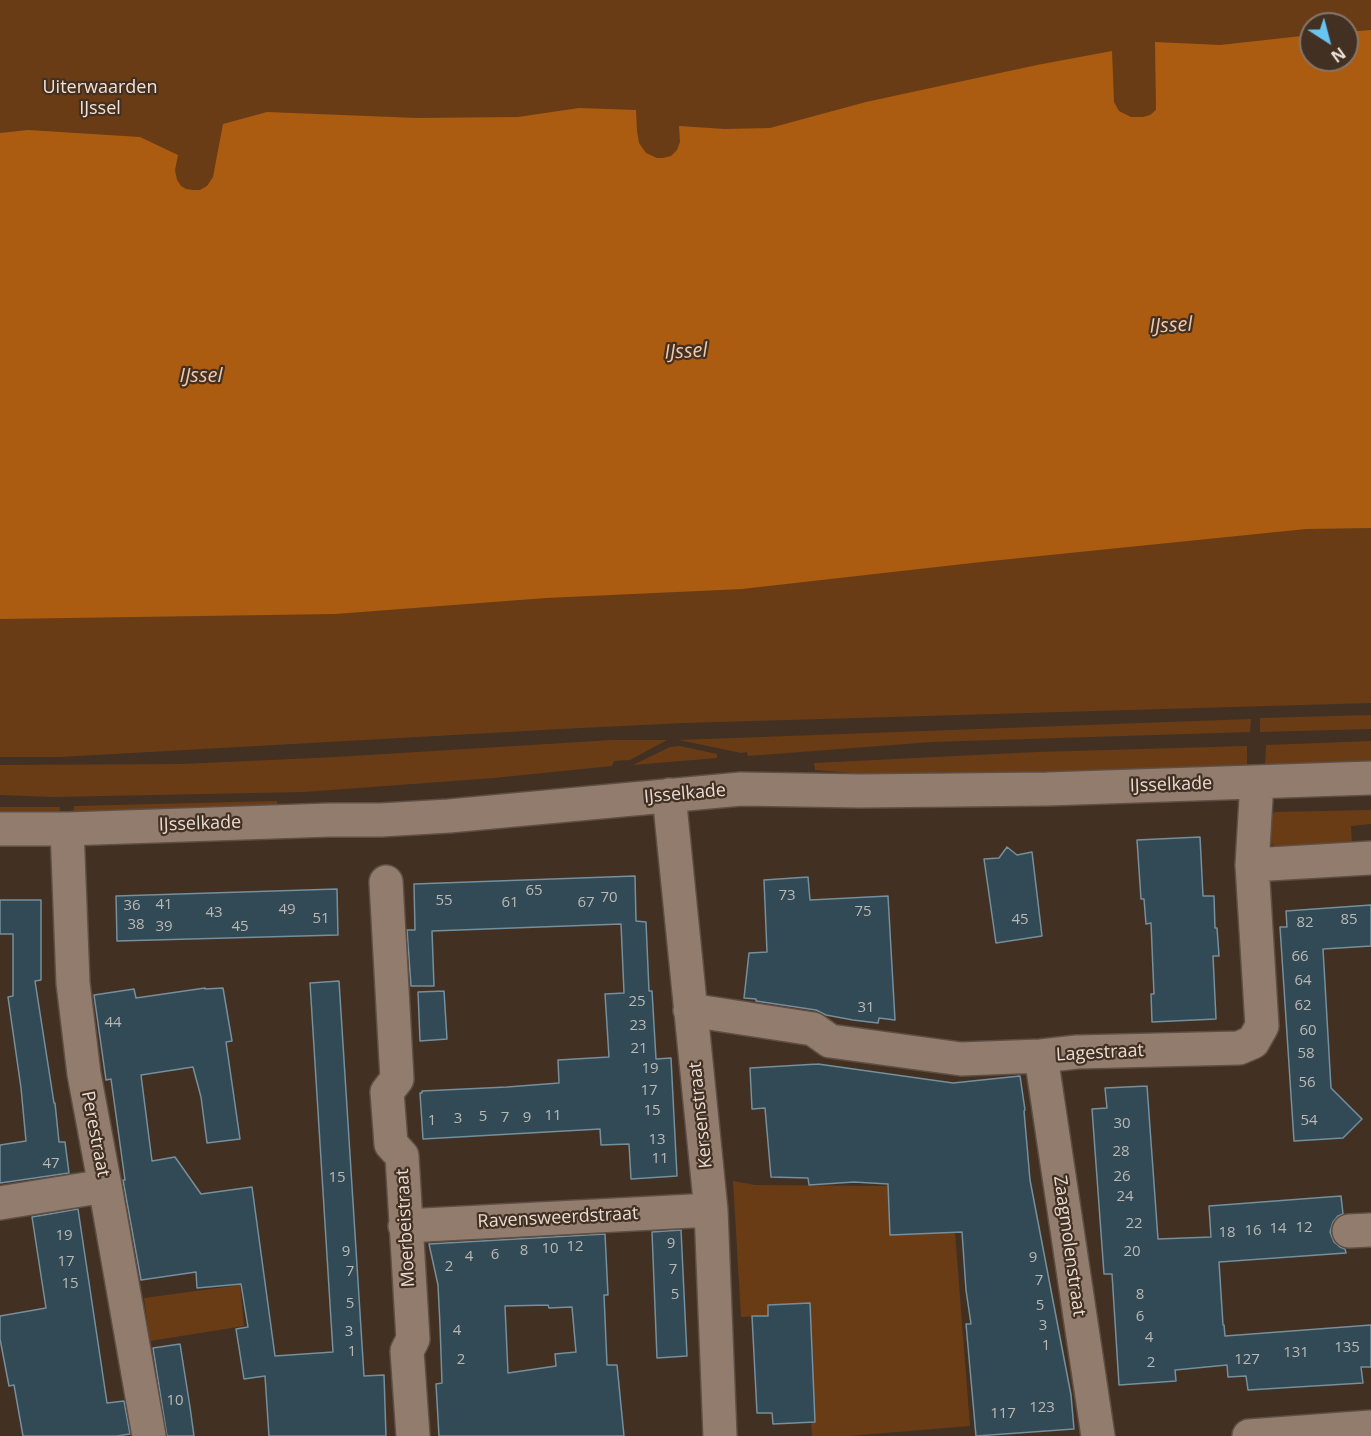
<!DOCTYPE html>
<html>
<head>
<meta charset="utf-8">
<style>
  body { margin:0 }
  #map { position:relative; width:1371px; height:1436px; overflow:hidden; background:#423023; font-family:"Open Sans",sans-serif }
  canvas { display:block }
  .north { position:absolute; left:1299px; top:12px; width:60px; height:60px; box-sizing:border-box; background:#423023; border:2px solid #84756a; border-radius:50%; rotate:144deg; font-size:16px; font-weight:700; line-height:24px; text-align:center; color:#e8dcd4 }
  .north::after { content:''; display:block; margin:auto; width:21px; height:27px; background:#68c4f0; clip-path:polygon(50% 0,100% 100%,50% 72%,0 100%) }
</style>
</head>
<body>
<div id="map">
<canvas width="1371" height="1436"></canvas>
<div class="north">N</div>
</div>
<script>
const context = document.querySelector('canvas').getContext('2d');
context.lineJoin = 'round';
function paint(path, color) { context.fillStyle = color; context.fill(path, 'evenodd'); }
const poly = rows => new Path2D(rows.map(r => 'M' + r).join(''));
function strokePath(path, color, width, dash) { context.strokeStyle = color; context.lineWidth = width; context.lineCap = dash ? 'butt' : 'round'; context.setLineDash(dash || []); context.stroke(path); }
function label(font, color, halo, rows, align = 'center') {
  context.font = font + ' "Open Sans",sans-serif'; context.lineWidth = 4.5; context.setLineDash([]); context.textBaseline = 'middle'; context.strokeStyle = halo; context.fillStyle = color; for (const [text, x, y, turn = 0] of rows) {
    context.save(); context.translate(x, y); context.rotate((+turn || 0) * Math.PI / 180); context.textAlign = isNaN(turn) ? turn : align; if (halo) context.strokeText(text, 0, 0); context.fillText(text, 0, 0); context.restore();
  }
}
paint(poly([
  [0,0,1371,0,1371,85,1146,118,670,163,192,195,0,200],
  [1311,24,1347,24,1347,60,1311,60],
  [1371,495,1371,703,684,723,561,729,60,757,0,757,0,597],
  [1371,715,1371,729,1260,732,1260,718],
  [1251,719,1250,732,932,742,748,756,747,752,741,753,679,740],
  [612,740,667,740,630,760,614,761,612,766,494,778,304,792,53,797,0,795,0,765,182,764,336,757],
  [1371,741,1371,764,1265,767,1266,745],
  [680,746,717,754,717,758,633,765,670,747],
  [1247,746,1247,769,947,781,815,770,814,763,1037,752],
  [277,801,278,812,73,816,74,806],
  [0,807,60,807,59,818,0,818],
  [1371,810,1371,824,1351,826,1352,847,1282,850,1270,843,1266,833,1268,818,1275,812],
  [733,1181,755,1185,888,1186,951,1181,970,1426,849,1436,812,1436,811,1422,815,1422,810,1303,768,1305,768,1316,741,1317],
  [240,1285,244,1326,150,1341,144,1298]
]), '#6a3c16');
paint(poly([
  [1371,30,1371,528,1306,529,981,562,742,589,546,598,335,614,0,619,0,133,28,130,140,137,178,155,175,170,177,180,181,186,186,189,193,190,200,190,207,186,213,177,223,124,267,112,417,118,518,117,579,108,636,110,637,131,639,143,646,153,657,158,663,158,671,156,677,150,680,142,679,126,725,129,770,128,866,102,1037,65,1112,51,1114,102,1119,111,1131,117,1143,117,1150,115,1156,110,1155,42,1220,45,1311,35,1311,60,1347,60,1347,32]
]), '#ab5c11');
const building = poly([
  [1200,837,1203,896,1214,896,1215,928,1217,928,1219,956,1213,956,1216,1019,1152,1022,1151,994,1154,994,1151,923,1146,924,1144,899,1141,899,1137,840,1200,837],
  [1007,847,1017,855,1032,852,1042,936,996,943,984,859,999,858,1007,847],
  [635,876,636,921,646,922,649,991,652,991,656,1059,671,1058,677,1176,631,1179,629,1144,601,1145,600,1129,423,1139,420,1093,422,1093,422,1091,507,1087,559,1083,558,1060,609,1057,605,994,624,993,621,924,432,931,434,986,411,986,407,930,415,930,414,884,635,876],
  [808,877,810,900,888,896,895,1020,879,1018,878,1023,853,1020,826,1015,816,1010,756,1001,756,999,744,998,749,953,767,952,764,880,808,877],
  [337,889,338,935,117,941,116,896,337,889],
  [0,900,41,900,41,980,35,981,54,1103,55,1103,59,1142,65,1142,69,1173,0,1183,0,1145,26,1141,21,1088,8,997,13,996,13,934,0,934,0,900],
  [1371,905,1371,946,1323,949,1331,1088,1362,1119,1343,1138,1294,1141,1280,927,1287,927,1286,911,1371,905],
  [339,981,364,1376,384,1375,386,1436,269,1436,265,1376,244,1379,236,1329,248,1327,241,1284,197,1288,196,1272,141,1280,123,1180,125,1180,111,1079,106,1080,94,995,134,989,136,998,205,988,205,989,223,988,232,1041,226,1042,240,1139,207,1143,201,1097,193,1067,141,1075,148,1130,152,1161,175,1157,201,1194,252,1187,275,1356,333,1352,310,983,339,981],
  [444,991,447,1039,420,1041,418,992,444,991],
  [818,1064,953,1083,1020,1076,1025,1110,1024,1111,1030,1180,1071,1395,1074,1429,976,1436,966,1324,971,1324,966,1290,962,1232,890,1235,888,1184,854,1182,809,1185,808,1178,771,1177,765,1108,752,1109,750,1068,818,1064],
  [1147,1086,1158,1239,1211,1237,1209,1206,1341,1196,1343,1214,1338,1216,1333,1222,1330,1232,1334,1242,1340,1247,1345,1249,1346,1253,1219,1262,1223,1325,1224,1325,1225,1336,1371,1325,1371,1367,1361,1367,1363,1383,1248,1390,1246,1376,1228,1377,1227,1365,1175,1370,1176,1381,1119,1385,1112,1274,1104,1274,1092,1109,1107,1108,1105,1088,1147,1086],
  [78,1209,107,1403,124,1401,130,1434,117,1436,23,1436,14,1385,9,1386,0,1339,0,1316,46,1308,32,1217,78,1209],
  [681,1230,687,1356,657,1358,652,1232,681,1230],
  [605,1234,608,1295,604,1295,607,1365,617,1365,624,1436,439,1436,436,1384,442,1383,440,1325,438,1285,429,1244,605,1234],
  [548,1305,549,1308,572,1307,576,1352,555,1354,556,1366,508,1373,505,1306,548,1305],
  [810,1303,815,1422,773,1424,772,1413,757,1413,752,1316,768,1316,768,1305,810,1303],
  [180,1344,190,1407,194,1436,167,1436,153,1348,180,1344]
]);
paint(building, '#324a55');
strokePath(building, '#768f9d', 1.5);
const minor = poly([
  [669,795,711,1210,720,1436],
  [0,829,67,829,330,820,381,820,449,816,741,789,861,791,1047,789,1371,778],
  [67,829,73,983,84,1074,105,1186,149,1436],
  [1252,865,1371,858],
  [386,882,397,1079,387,1092,391,1144,402,1156,413,1339,407,1351,413,1436],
  [690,1010,813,1029,830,1041,961,1059,1041,1056,1077,1052,1239,1048,1253,1042,1262,1026,1252,865,1257,782],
  [1041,1056,1098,1436],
  [0,1203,105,1186],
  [405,1226,711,1210],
  [1349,1231,1371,1230],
  [1249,1436,1371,1427]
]);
strokePath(minor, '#5e4e43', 36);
strokePath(minor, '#927c6d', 33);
label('15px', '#bab8b4', null, [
  ["65",534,891],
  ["73",787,896],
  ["70",609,898],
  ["55",444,901],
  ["61",510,903],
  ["67",586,903],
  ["41",164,905],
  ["36",132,906],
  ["49",287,910],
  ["75",863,912],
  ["43",214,913],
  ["51",321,919],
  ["45",1020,920],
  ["85",1349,920],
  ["82",1305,923],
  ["38",136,925],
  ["39",164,927],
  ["45",240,927],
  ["66",1300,957],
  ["64",1303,981],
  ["25",637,1002],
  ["62",1303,1006],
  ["31",866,1008],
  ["44",113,1023],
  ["23",638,1026],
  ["60",1308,1031],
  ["21",639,1049],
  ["58",1306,1054],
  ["19",650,1069],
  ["56",1307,1083],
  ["17",649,1091],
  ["15",652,1111],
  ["11",553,1116],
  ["5",483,1117],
  ["7",505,1118],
  ["9",527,1118],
  ["3",458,1119],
  ["1",432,1121],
  ["54",1309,1121],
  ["30",1122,1124],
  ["13",657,1140],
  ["28",1121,1152],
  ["11",660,1159],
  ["47",51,1164],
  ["26",1122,1177],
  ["15",337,1178],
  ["24",1125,1197],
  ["22",1134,1224],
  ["12",1304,1228],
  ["14",1278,1229],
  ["16",1253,1231],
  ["18",1227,1233],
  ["19",64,1236],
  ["9",671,1244],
  ["12",575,1247],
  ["10",550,1249],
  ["8",524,1251],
  ["9",346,1252],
  ["20",1132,1252],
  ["6",495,1255],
  ["4",469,1257],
  ["9",1033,1258],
  ["17",66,1262],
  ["2",449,1267],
  ["7",673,1270],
  ["7",350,1272],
  ["7",1039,1281],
  ["15",70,1284],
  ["5",675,1295],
  ["8",1140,1295],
  ["5",350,1304],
  ["5",1040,1306],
  ["6",1140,1317],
  ["3",1043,1326],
  ["4",457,1331],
  ["3",349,1332],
  ["4",1149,1338],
  ["1",1046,1346],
  ["135",1347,1348],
  ["1",352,1352],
  ["131",1296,1353],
  ["2",461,1360],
  ["127",1247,1360],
  ["2",1151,1363],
  ["10",175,1401],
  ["123",1042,1408],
  ["117",1003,1414]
]);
label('18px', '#f6e0d0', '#423023', [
  ["Uiterwaarden",100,88],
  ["IJssel",100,109]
]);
label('18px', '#e8dcd4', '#423023', [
  ["IJsselkade",1171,785,-2],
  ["IJsselkade",685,794,-5],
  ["IJsselkade",200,824,-2],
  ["Lagestraat",1100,1053,-3],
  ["Kersenstraat",701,1115,-96],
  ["Perestraat",95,1134,79],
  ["Ravensweerdstraat",558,1218,-3],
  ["Moerbeistraat",406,1228,-93],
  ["Zaagmolenstraat",1069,1246,82]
]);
label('italic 20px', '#f3c8aa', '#423023', [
  ["IJssel",1171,326,-3],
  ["IJssel",686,352,-3],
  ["IJssel",201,376]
]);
</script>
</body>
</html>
